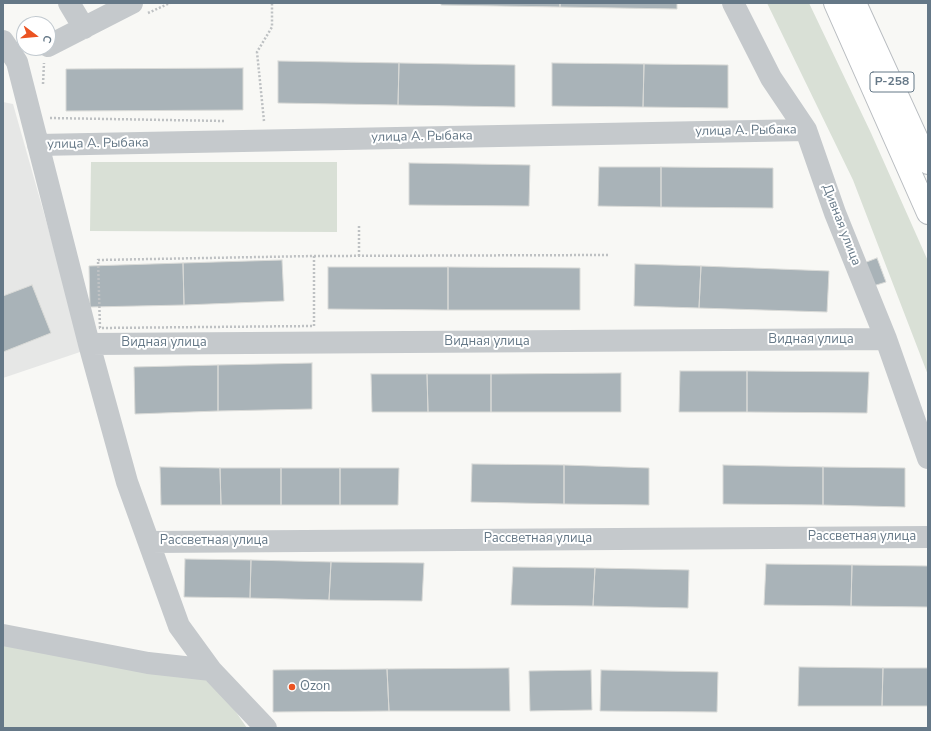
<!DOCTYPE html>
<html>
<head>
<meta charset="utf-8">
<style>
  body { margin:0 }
  #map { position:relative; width:931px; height:731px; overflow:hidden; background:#f8f8f5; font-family:"Nunito Sans",sans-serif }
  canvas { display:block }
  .frame { position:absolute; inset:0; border:4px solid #657887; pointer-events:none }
  .north { position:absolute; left:16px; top:16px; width:40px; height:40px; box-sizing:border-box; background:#fff; border:1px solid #c1c9cf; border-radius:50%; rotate:106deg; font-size:11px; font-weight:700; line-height:16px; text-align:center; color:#657887 }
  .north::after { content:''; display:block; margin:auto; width:14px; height:18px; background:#eb5322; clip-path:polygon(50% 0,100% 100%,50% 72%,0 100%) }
</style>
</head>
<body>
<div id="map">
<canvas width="931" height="731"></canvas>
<div class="frame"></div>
<div class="north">С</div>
</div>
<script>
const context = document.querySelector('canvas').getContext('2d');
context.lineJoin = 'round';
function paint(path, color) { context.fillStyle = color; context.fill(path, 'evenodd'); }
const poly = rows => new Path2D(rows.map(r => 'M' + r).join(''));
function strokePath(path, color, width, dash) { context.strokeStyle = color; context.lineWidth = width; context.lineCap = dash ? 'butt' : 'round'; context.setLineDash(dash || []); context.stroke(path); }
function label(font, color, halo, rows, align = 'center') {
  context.font = font + ' "Nunito Sans",sans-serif'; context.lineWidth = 4; context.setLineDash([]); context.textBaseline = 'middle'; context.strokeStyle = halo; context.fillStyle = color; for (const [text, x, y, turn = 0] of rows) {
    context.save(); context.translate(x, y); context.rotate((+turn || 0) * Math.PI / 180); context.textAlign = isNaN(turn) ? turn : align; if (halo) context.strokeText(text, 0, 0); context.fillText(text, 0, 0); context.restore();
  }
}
paint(poly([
  [3,102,13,104,83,351,3,378]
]), '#e6e7e6');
paint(poly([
  [767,3,809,3,871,133,928,261,928,375,853,180],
  [91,162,337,162,337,232,90,231],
  [3,640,214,680,247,728,3,728]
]), '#d9e0d6');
const building = poly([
  [441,3,560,3,560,7,441,5,441,3],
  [560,3,677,3,677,9,560,7,560,3],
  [278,61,399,63,398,105,278,103,278,61],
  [399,63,515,65,515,107,398,105,399,63],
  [552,63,644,64,643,107,552,106,552,63],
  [644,64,728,65,728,108,643,107,644,64],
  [243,68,243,110,66,111,66,69,243,68],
  [409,163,530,165,529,206,409,205,409,163],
  [599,167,661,167,661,207,598,206,599,167],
  [661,167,773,168,773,208,661,207,661,167],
  [877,258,886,282,873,286,864,263,877,258],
  [282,260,284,301,184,305,183,263,282,260],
  [183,263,184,305,90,307,89,266,183,263],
  [635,264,701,266,699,308,634,306,635,264],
  [701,266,829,271,827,312,699,308,701,266],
  [328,267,448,267,448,310,328,309,328,267],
  [448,267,580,268,580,310,448,310,448,267],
  [32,285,51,333,3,352,3,296,32,285],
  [312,363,312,409,218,411,218,365,312,363],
  [218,365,218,411,135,414,134,367,218,365],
  [680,371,747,371,747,412,679,412,680,371],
  [747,371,869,372,867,413,747,412,747,371],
  [621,373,621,412,491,412,491,374,621,373],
  [371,374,427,374,428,412,372,412,371,374],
  [427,374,491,374,491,412,428,412,427,374],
  [472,464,564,465,564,504,471,502,472,464],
  [564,465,649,468,649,505,564,504,564,465],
  [723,465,823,467,823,505,723,504,723,465],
  [160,467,220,468,221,505,161,505,160,467],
  [823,467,905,468,905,507,823,505,823,467],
  [220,468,281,468,281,505,221,505,220,468],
  [281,468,340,468,340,505,281,505,281,468],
  [340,468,399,468,398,505,340,505,340,468],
  [185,559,251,560,250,598,184,597,185,559],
  [251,560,331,562,329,600,250,598,251,560],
  [331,562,424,563,422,601,329,600,331,562],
  [766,564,852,565,851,606,764,605,766,564],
  [852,565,928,566,928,607,851,606,852,565],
  [513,567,595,568,593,606,511,605,513,567],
  [595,568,689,570,688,608,593,606,595,568],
  [799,667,883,668,882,706,798,706,799,667],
  [509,668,510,711,389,711,387,669,509,668],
  [883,668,928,668,928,706,882,706,883,668],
  [387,669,389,711,273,712,273,670,387,669],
  [591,670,592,710,530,711,529,671,591,670],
  [601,670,718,672,717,712,600,711,601,670]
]);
paint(building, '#a9b3b8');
strokePath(building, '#d9dad7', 1);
const major = poly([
  [835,3,928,213],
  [855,3,928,163]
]);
strokePath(major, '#b8bcc0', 24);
strokePath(poly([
  [148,13,170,3],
  [43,84,44,63],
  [50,118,225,121],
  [264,121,257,52,272,27,272,3],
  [314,256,314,326,100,328,98,260,314,256],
  [314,256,608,255],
  [359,256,359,226]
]), '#bec1c3', 2.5, [2, 2]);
strokePath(poly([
  [69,3,84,28],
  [733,3,771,78,806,130,835,213,886,339,928,458],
  [3,41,17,62,89,344,127,482,179,626,211,670,266,728],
  [48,46,132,3],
  [38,145,806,130],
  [89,344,886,339],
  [149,542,928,537],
  [3,635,148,663,211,670]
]), '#c5c9cc', 22);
strokePath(major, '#fff', 22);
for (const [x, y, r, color] of [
  [292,687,4,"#eb5322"]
]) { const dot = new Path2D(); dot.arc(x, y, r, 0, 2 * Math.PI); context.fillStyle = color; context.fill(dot); strokePath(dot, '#fff', 1.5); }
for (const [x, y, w] of [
  [892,82,44]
]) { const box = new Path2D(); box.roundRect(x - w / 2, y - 10, w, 20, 3); context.fillStyle = '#fff'; context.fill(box); strokePath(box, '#657887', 1); }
label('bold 12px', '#657887', null, [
  ["Р-258",892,82]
]);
label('13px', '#657887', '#fff', [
  ["улица А. Рыбака",746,131,-1],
  ["улица А. Рыбака",422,137,-1],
  ["улица А. Рыбака",98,144,-1],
  ["Дивная улица",841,225,69],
  ["Видная улица",811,340],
  ["Видная улица",487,342],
  ["Видная улица",164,343],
  ["Рассветная улица",862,537],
  ["Рассветная улица",538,539],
  ["Рассветная улица",214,541]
]);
label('13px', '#657887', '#fff', [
  ["Ozon",300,687]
], 'left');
</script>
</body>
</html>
